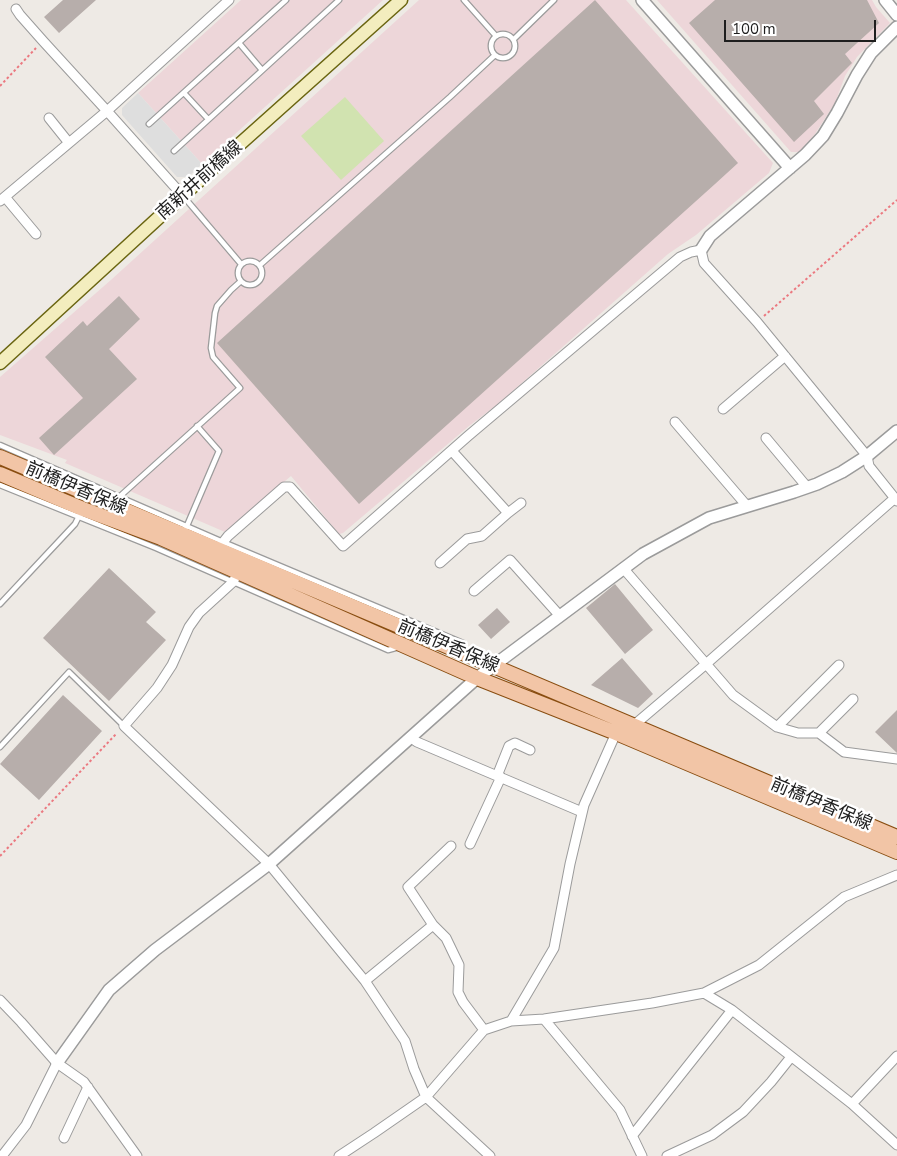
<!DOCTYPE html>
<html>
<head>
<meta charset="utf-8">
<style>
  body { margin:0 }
  #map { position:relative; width:897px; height:1156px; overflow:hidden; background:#eeeae5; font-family:"Nunito Sans",sans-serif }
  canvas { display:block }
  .scale { position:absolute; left:724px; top:20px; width:152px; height:22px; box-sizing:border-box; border:2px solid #1e1e1e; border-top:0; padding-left:6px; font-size:15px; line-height:18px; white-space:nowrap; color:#1e1e1e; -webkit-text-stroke:4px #fff; paint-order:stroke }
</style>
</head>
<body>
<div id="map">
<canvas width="897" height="1156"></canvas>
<div class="scale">100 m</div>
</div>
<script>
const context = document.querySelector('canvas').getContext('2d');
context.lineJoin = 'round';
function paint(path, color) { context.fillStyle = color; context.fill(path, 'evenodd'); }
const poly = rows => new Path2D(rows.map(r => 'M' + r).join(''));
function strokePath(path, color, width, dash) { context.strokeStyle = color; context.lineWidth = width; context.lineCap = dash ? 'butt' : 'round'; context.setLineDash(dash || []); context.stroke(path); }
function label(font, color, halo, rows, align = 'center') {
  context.font = font + ' "Nunito Sans","Noto Sans JP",sans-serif'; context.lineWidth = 5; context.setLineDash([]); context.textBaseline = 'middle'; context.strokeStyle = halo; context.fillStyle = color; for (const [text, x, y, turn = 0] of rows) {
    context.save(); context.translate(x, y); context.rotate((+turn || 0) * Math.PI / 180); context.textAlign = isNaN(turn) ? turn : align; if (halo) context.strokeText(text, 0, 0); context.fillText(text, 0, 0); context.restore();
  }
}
paint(poly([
  [241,0,383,0,202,164,138,93],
  [419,0,626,0,773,163,769,173,696,235,668,254,498,404,469,426,343,533,339,534,291,476,225,532,65,463,67,460,0,435,0,377,112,279],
  [657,0,872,0,876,7,890,23,857,57,845,76,835,103,815,134,799,152,791,152]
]), '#edd6d9');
paint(poly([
  [345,97,384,141,341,180,301,136]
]), '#d1e3b0');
paint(poly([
  [138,93,202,164,188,177,177,177,122,115,122,108]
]), '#dedede');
paint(poly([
  [63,0,96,0,59,33,44,17],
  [595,0,738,163,715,184,359,504,217,343],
  [715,0,867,0,879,23,845,54,852,63,814,101,824,114,794,142,689,23],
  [119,296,140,319,109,349,137,379,54,455,39,438,83,398,45,357,83,321,87,326],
  [109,568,156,612,146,622,166,640,109,701,43,638],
  [615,584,653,630,625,654,586,608],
  [497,608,510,622,491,639,478,625],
  [622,658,653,694,638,708,591,685],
  [63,695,102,731,39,800,0,764],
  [897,710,897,753,875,732]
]), '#b7aeab');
const service = poly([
  [464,0,496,36],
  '491 46a12 12 0 1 1 24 0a12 12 0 1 1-24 0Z',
  [514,39,554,0],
  [239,43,262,70],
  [184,93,208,119],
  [149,124,286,0],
  [174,151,339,0],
  [184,197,241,264],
  '238 273a12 12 0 1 1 24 0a12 12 0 1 1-24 0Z',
  [260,265,450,97,495,55],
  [0,445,223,542,463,643],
  [0,485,156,548,388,650,399,647],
  [118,498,240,388,213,357,211,348,215,313,217,306,231,290,241,281],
  [186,528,219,451,197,426],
  [0,604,75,524,80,514],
  [0,747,69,672,124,726]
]);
const minor = poly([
  [16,9,20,15,43,41,107,111,183,196],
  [49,118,69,143],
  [5,197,36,234],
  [0,201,107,111,229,0],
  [723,409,785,356],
  [675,422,747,506],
  [766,438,807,487],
  [452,451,508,513],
  [217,550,228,536,284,487,290,487,343,546,468,436,680,257,691,252,701,250,704,263,757,322,867,456,869,466,897,501],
  [440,563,467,539,482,536,508,513,521,503],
  [623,568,733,695,777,727,798,733,819,733,844,752,897,759],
  [238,572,233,582,199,613,189,627,172,665,157,688,124,726,269,864,365,981,405,1041,414,1069,426,1097,490,1156],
  [474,591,510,560,560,616],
  [633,726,706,664,895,498],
  [777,727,839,665],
  [819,733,853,699],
  [410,737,417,742,582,812],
  [497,776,509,746,515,743,530,750],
  [470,844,501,777],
  [451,846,408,887,433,925,446,938,459,965,458,992,463,1002,484,1030],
  [365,981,433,925],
  [704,993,732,1010,852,1104,897,1145],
  [0,1000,21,1022,57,1063,84,1082,137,1156],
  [544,1019,620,1110,642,1156],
  [511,1021,544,1019,652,1003,704,993,759,965,844,897,897,875],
  [852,1104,897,1056],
  [632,1136,732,1010],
  [64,1138,88,1087],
  [2,1156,26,1125,57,1063],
  [339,1156,374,1133,426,1097,484,1030,511,1021,554,948,570,864,584,805,616,733],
  [667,1156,712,1135,743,1112,771,1082,791,1057]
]);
const tertiary = poly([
  [642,0,790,168],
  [885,0,897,15],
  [701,250,710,236,805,155,823,136,837,113,857,75,871,53,897,27],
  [57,1063,109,990,155,950,269,864,477,678,643,554,709,518,794,492,817,484,842,472,867,456,897,431]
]);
const secondary = poly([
  [0,363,203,177,401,0]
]);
const primary = poly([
  [0,457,897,837],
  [0,474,83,509,161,538,477,678,616,733,897,852]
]);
strokePath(service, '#9b9b9b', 7);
strokePath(minor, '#9b9b9b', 11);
strokePath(tertiary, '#9b9b9b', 14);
strokePath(secondary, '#6a6510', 15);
strokePath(primary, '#894d10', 16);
strokePath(poly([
  [0,86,36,48],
  [764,316,897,200],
  [0,856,117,733]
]), '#eb7980', 2, [2.5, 2.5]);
strokePath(service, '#fff', 4.5);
strokePath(minor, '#fff', 9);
strokePath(tertiary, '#fff', 11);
strokePath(secondary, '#f3edbe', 12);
strokePath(primary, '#f2c5a6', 14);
label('18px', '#1e1e1e', '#fff', [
  ["南新井前橋線",200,181,-42],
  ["前橋伊香保線",76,489,23],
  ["前橋伊香保線",448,647,23],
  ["前橋伊香保線",821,805,23]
]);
</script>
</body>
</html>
